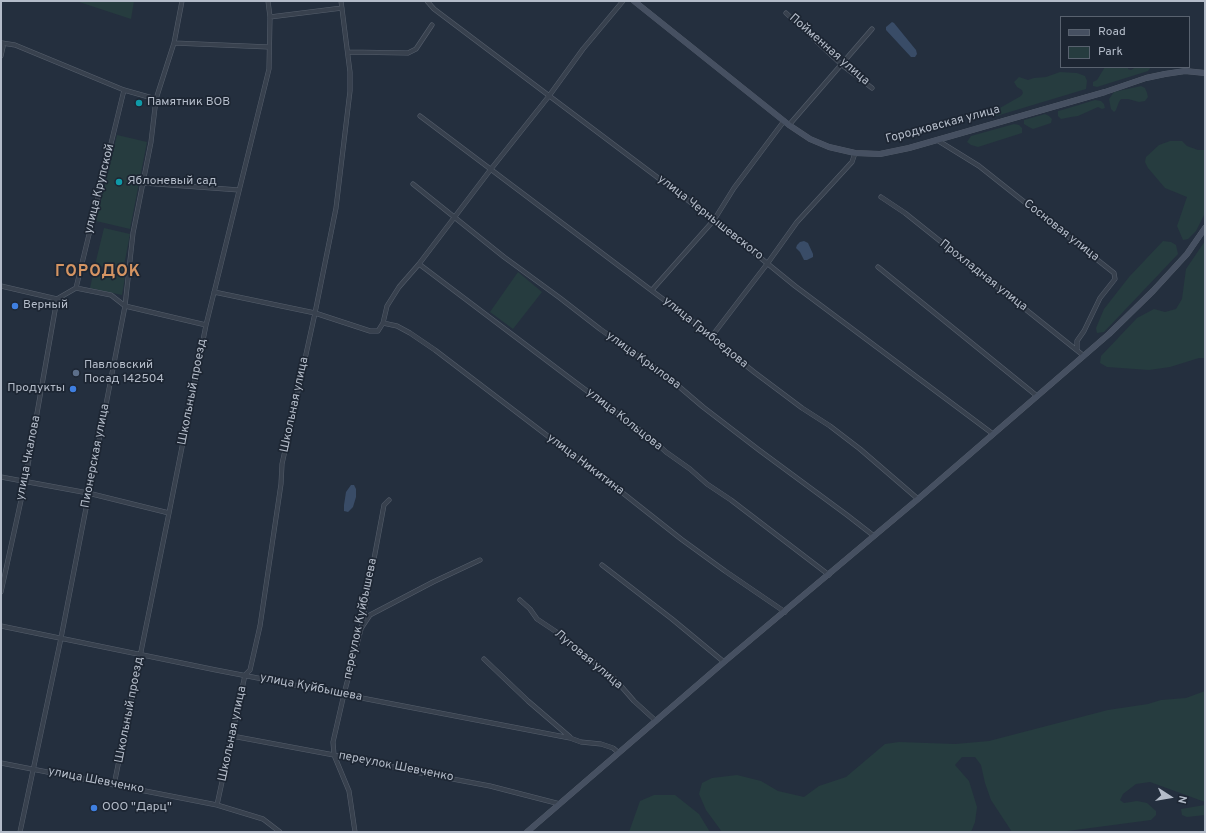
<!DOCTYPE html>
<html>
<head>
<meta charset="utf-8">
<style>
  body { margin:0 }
  #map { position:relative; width:1206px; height:833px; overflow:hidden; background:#242f3e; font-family:Overpass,sans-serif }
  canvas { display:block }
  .frame { position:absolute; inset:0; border:2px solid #b4bcc9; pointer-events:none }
  .legend { position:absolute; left:1060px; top:16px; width:130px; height:52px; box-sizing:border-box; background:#1d2633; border:1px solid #59626f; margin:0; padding:5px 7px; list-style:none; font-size:12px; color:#b4bcc9 }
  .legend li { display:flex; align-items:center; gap:8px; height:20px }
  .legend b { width:20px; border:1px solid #59626f }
  .north { position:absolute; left:1150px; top:777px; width:40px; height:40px; -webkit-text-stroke:3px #1d2633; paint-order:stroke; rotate:102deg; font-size:11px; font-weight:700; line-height:16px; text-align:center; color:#b4bcc9 }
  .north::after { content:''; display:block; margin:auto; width:14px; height:18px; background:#b4bcc9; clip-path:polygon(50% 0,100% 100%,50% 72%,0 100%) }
</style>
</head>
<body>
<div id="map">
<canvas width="1206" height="833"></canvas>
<div class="frame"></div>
<ul class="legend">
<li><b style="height:5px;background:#465061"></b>Road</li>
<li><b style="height:11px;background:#263c3f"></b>Park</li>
</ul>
<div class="north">N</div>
</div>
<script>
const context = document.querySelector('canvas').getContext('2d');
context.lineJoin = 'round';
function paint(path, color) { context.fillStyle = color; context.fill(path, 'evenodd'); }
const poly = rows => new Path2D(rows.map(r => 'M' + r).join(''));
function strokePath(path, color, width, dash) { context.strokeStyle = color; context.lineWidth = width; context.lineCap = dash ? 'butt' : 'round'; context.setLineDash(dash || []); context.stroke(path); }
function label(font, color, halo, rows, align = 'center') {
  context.font = font + ' Overpass,sans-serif'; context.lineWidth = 3.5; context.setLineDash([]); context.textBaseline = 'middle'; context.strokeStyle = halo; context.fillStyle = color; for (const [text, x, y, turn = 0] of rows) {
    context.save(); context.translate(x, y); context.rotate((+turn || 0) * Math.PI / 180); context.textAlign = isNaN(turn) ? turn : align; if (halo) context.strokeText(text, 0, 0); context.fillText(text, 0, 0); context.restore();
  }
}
paint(poly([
  [76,1,134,1,131,19],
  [1105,67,1128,67,1128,69,1131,70,1136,67,1151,67,1148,71,1097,87,1093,86,1093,82,1097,80],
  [1060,72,1077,73,1085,76,1087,81,1086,89,993,117,990,115,991,113,1021,96,1023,93,1022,90,1017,87,1014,82,1019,77,1028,80,1034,78,1046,77],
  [1141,86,1145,88,1147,93,1148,97,1145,101,1139,102,1128,99,1121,99,1119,102,1116,110,1114,112,1111,109,1109,99,1114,92],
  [1095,100,1101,101,1104,104,1105,108,1102,109,1098,107,1078,116,1071,117,1061,119,1058,116,1058,111,1062,110],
  [1045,114,1049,116,1052,119,1051,123,1033,129,1029,127,1024,124,1024,120],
  [1014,124,1019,125,1022,128,1022,133,978,147,971,145,967,142,971,136],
  [117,135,147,142,130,229,96,221],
  [1170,141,1182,141,1187,146,1198,150,1205,150,1205,213,1196,231,1188,239,1183,240,1177,226,1187,197,1165,188,1148,168,1145,162,1146,157,1159,145],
  [104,228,130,234,123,271,95,265],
  [1163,241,1171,242,1176,245,1178,254,1104,332,1097,333,1096,328,1104,309,1129,277],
  [1205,241,1205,358,1199,358,1170,367,1149,370,1107,367,1100,363,1101,356,1137,318,1154,309,1165,312,1176,309,1182,299,1186,269],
  [94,270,125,277,122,295,90,288],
  [518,272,542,292,513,329,490,312],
  [1205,691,1205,802,1150,782,1136,784,1123,794,1120,800,1124,803,1137,801,1147,803,1156,811,1156,815,1151,820,1060,832,1012,832,991,800,985,783,981,765,975,757,962,757,955,765,969,781,977,807,975,822,971,832,722,832,706,810,699,794,702,783,712,778,737,775,761,781,778,791,804,797,819,786,846,777,885,744,899,742,955,744,989,741,1108,710,1148,704,1161,700,1186,698],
  [654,795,675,795,699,814,710,832,629,832,640,801],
  [1205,805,1205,815,1187,817,1182,815,1181,809]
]), '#263c3f');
paint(poly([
  [892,22,894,23,916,50,917,54,915,57,911,57,886,30,886,27],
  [804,241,808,243,813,254,813,257,807,260,804,260,800,252,796,248,797,245,800,242],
  [351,485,354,485,356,489,356,497,353,507,348,512,344,511,344,505,346,492]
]), '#394c67');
const street = poly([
  [427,1,434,9,714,220,795,286,993,434],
  [786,13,842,65,872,88],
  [270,17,342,8],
  [2,43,15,45,124,90,156,99],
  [174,43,269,47],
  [348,52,408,53,416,49,432,25],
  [1,56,3,47,1,43],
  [420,116,712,336,724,348,754,372,802,408,830,426,860,449,918,499],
  [789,125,872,29],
  [937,140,979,166,1008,189,1114,273,1115,279,1100,298,1084,331,1077,341,1077,350],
  [143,183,239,190],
  [413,184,504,257,560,298,600,329,669,378,703,407,759,450,847,515,874,536],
  [881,197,905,213,1084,356],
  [419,264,575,382,653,440,666,452,690,469,707,484,731,500,829,575],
  [878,267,1037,396],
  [1,286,57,299,76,288,124,90],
  [76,288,111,295,125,306,206,325],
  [652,290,714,220,734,188,784,121],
  [214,292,315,313,370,331,378,331,383,323,387,306,399,287,419,264,491,169,549,96,583,49,623,1],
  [383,323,397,326,410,333,435,350,549,437,600,475,681,539,725,571,785,612],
  [712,336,767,264,797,222,852,162,855,153],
  [1,477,88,493,169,513],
  [602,565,672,619,724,662],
  [1,592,25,482,57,299],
  [520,600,530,609,537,619,555,631,614,678,634,701,656,721],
  [1,626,216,670,570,738,581,742,601,744,613,748,619,753],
  [362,627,370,615,433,582,480,560],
  [484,659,528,701,570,737],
  [232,736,334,755,344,757,348,757,365,760,410,771,490,786,560,804],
  [1,763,217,805,263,819,280,832],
  [114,785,169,513,206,325,269,69,270,17,268,1],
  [217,805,245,675,250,670,260,626,281,484,282,464,315,313,336,208,350,91,350,72,341,1],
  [20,832,61,638,125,306,133,233,151,142,156,99,174,43,182,1],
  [355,832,349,791,334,755,333,742,344,694,361,629,384,505,389,500]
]);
const secondary = poly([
  [634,1,789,125,810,139,829,147,855,153,880,154,909,148,1105,92,1146,78,1165,74,1185,71,1205,73],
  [527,832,724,662,918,499,1109,334,1153,291,1187,254,1205,228]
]);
strokePath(street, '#565f6c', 5);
strokePath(secondary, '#565f6c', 6);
strokePath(street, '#38414e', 4);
strokePath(secondary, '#465061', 5.5);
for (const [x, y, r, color] of [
  [139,103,4,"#0f9aa8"],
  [119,182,4,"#0f9aa8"],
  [15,306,4,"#3f7fe0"],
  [76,373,4,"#5c6f8a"],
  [73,389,4,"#3f7fe0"],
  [94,808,4,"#3f7fe0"]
]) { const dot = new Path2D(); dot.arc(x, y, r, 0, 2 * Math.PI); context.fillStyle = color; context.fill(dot); strokePath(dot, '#1d2633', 1.5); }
label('12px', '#b4bcc9', '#1d2633', [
  ["Пойменная улица",829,50,41],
  ["Городковская улица",943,125,-15],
  ["улица Крупской",100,189,-76],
  ["улица Чернышевского",710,218,38],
  ["Сосновая улица",1061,231,38],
  ["Прохладная улица",983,276,38],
  ["улица Грибоедова",705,333,39],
  ["улица Крылова",643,361,36],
  ["Школьный проезд",193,392,-79],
  ["Школьная улица",295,405,-78],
  ["улица Кольцова",624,420,38],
  ["Пионерская улица",96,456,-79],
  ["улица Чкалова",29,458,-79],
  ["улица Никитина",585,465,37],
  ["переулок Куйбышева",361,619,-78],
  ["Луговая улица",588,660,40],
  ["улица Куйбышева",311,688,11],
  ["Школьный проезд",130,710,-79],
  ["Школьная улица",233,734,-78],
  ["переулок Шевченко",396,767,11],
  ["улица Шевченко",96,781,11]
]);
label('12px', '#b4bcc9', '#1d2633', [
  ["Памятник ВОВ",147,103],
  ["Яблоневый сад",127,182],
  ["Верный",23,306],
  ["Павловский",84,366],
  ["Посад 142504",84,380],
  ["Продукты",65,389,"right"],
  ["ООО \"Дарц\"",102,808]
], 'left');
context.letterSpacing = '1px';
label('bold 16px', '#d59563', '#1d2633', [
  ["ГОРОДОК",98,273]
]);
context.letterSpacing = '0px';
</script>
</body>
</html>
